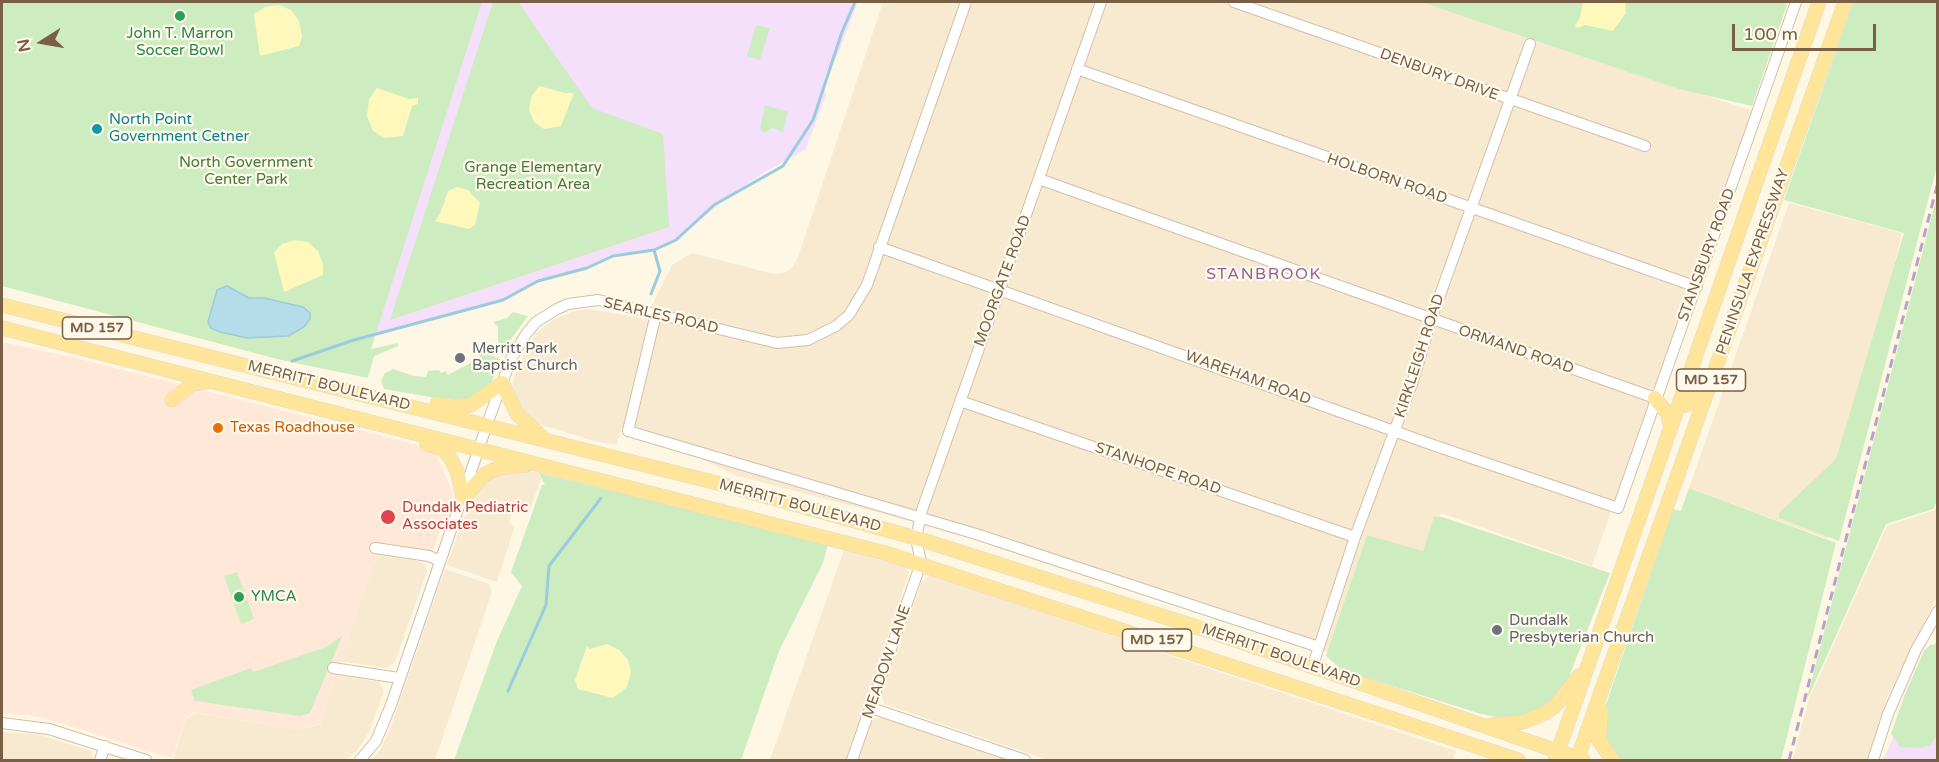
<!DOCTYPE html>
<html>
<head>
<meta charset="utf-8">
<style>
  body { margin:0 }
  #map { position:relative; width:1939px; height:762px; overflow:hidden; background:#fef7e3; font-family:"Varela Round",sans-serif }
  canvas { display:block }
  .frame { position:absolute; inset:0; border:3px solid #795f46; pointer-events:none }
  .north { position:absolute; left:12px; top:12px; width:60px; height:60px; -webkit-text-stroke:4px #fffaec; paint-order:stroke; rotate:259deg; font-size:16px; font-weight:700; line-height:24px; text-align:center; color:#795f46 }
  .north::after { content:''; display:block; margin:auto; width:21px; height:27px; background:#795f46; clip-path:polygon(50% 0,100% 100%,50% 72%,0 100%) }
  .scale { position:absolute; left:1732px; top:24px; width:144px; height:27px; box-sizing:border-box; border:3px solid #795f46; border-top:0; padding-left:8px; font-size:18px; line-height:21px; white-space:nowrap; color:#795f46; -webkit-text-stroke:4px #fffaec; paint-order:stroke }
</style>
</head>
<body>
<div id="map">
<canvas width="1939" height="762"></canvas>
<div class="frame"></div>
<div class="north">N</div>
<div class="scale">100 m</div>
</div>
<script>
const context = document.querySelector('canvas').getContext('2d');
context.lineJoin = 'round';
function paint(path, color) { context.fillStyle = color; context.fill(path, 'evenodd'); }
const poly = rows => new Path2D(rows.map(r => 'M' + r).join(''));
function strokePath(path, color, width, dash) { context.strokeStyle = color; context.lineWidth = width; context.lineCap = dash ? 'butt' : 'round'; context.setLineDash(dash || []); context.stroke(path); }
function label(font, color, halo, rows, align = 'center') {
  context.font = font + ' "Varela Round",sans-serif'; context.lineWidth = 4.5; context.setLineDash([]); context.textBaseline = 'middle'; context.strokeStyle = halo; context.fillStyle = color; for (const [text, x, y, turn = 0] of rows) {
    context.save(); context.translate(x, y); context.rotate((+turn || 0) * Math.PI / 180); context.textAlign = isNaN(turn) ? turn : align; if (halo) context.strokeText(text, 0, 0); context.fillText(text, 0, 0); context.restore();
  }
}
paint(poly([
  [883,2,1421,2,1750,110,1752,112,1713,228,1709,228,1708,238,1692,279,1592,566,1441,513,1426,560,1328,652,1189,605,946,530,737,476,650,435,621,428,617,445,594,441,532,422,520,409,511,391,516,369,536,333,551,321,571,312,589,309,641,318,644,321,672,265,692,253,773,274,784,273,792,268,798,257],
  [1789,203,1902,233,1828,539,1689,488],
  [516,467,539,473,541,479,528,515,524,508,516,505,509,522,514,528,497,582,447,565,474,490,481,480],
  [1937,506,1937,597,1889,693,1867,760,1792,760,1809,699,1887,526,1935,510],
  [844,550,902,566,909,572,847,760,770,760],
  [378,555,417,561,424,564,427,571,395,662,386,668,338,661],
  [445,569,489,584,492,592,435,760,371,760,380,750,390,729],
  [930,575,1456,751,1453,760,1048,760,884,704,882,694,921,583],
  [336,675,379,682,384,691,369,732,356,752,346,760,182,760,173,758,186,719,195,713,299,730,320,724],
  [881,717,1007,760,856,760,870,721],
  [2,732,38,734,91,751,93,760,2,760]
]), '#f7ead1');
paint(poly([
  [2,342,72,357,434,449,454,495,428,563,378,554,320,723,298,730,194,712,186,718,172,758,60,723,29,715,2,714]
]), '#ffe8d7');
paint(poly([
  [481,2,858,2,838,54,826,73,824,82,826,95,806,149,760,175,724,200,673,243,657,250,616,254,591,266,548,277,497,303,375,335],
  [1937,640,1937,760,1883,760,1927,661]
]), '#f4e0fb');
paint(poly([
  [2,2,482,2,371,349,398,343,398,346,374,356,368,378,281,360,2,286],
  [493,2,518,2,592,108,663,134,669,227,390,320],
  [1421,2,1788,2,1752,106,1679,89],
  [1853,2,1937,2,1938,162,1839,541,1779,518,1779,513,1836,459,1904,233,1784,200],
  [756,25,770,28,760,60,747,56],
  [765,105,788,112,783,132,772,128,764,133,760,129],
  [1937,196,1937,501,1933,509,1886,524,1806,702],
  [513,312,528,316,505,347,498,342,498,327,493,322,507,318],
  [478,350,500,359,497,370,488,389,465,403,384,389,381,381,385,373,393,369,414,376,426,377,428,371,439,370,441,373,446,371,448,375,480,358,476,351],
  [539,473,828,544,823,563,779,651,741,760,454,760,497,641,522,586,511,572,542,485,545,485],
  [1689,488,1836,543,1781,760,1622,760,1611,752,1603,741,1602,716,1673,509,1681,511],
  [1434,517,1442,517,1610,573,1562,694,1543,711,1516,720,1481,714,1342,670,1326,656,1367,535,1423,551],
  [237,572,254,619,241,624,224,576],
  [342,636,310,713,300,716,195,701,191,690,251,668,253,672,326,647],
  [1937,644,1937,736,1930,745,1921,748,1900,747,1891,734,1905,694,1924,651,1930,645]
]), '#cdedc0');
paint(poly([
  [1583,2,1625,2,1626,13,1613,31,1585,25,1577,28,1575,26,1580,17],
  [279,5,291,10,299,21,302,37,299,46,260,56,254,14,265,7],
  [539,86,565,93,574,93,561,126,544,129,534,122,529,110,531,97],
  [377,88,409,99,418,98,418,104,412,106,403,136,384,138,373,131,367,116,369,99],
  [457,187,468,190,480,203,475,225,469,229,435,221,440,214,448,191],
  [295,240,308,242,318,251,323,264,323,275,284,292,274,252,282,244],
  [607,644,619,650,628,660,631,672,627,687,613,698,578,689,575,680,587,646,590,649]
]), '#fff8bd');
const water = poly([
  [227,286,249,298,264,298,303,307,310,313,310,319,304,327,288,336,247,338,220,332,211,328,208,322,217,290,227,286]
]);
paint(water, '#b6dcea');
strokePath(water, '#9bcbdd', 1.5);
strokePath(poly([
  [651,294,660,271,654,250],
  [292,361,354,340,503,300,538,281,587,268,613,256,654,250,676,240,714,205,783,166,813,120,842,32,855,2],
  [508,691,546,605,549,566,601,498]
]), '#9bcbdd', 3);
const minor = poly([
  [1234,2,1645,146],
  [1077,69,1697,287],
  [1039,179,1655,398],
  [879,247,1433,445,1618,508,1796,2],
  [656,314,628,431,976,534,1319,647],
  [960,401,1355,537],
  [375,548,429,556,440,561],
  [333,668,399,678],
  [1312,668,1355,537,1413,381,1431,320,1530,44],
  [871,708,1025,760],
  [2,723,49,729,146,760],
  [100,760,105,746],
  [360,760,376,741,391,705,490,416,511,359,526,334,536,322,557,309,568,304,598,300,777,343,808,340,836,326,849,315,867,285,966,2],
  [852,760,921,563,916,538,922,510,1101,2],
  [1873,760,1888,714,1916,650,1938,611]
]);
const major = poly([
  [2,305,729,486,916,538,1209,631,1583,760],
  [2,328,885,553,1518,760],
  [1655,398,1668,414,1670,425],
  [172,400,192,384,206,382],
  [437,404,456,407,471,405,502,383,517,414,541,436],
  [1687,405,1698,381,1711,379],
  [427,444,443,449,449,456,457,471,463,498],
  [463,498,484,475,498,468,526,465],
  [1601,710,1599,741,1613,760],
  [1491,725,1523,722,1545,713,1555,706,1579,676],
  [1555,760,1819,2],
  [1577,760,1845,2]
]);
strokePath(minor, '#d1bfa8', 12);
strokePath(major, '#dfd9d3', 15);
strokePath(minor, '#fff', 10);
strokePath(major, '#ffe59a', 14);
strokePath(poly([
  [1789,760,1938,182]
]), '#bba1c9', 3, [9, 6]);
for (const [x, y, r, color] of [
  [180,16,6,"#2e9e5b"],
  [97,129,6,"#0f9aa8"],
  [460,358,6,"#6b7280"],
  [218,428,6,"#e8710a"],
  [388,517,8,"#e0444e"],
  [239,597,6,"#2e9e5b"],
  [1497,630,6,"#6b7280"]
]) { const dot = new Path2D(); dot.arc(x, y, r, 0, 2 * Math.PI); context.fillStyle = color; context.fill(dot); strokePath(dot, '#fffaec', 2); }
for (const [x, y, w] of [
  [97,328,69],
  [1711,380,69],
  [1157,640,69]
]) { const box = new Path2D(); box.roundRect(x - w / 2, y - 11, w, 22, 4.5); context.fillStyle = '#fffaec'; context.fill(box); strokePath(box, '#795f46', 1.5); }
label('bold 14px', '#795f46', null, [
  ["MD 157",97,328],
  ["MD 157",1711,380],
  ["MD 157",1157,640]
]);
label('15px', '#27864d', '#fffaec', [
  ["John T. Marron",180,34],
  ["Soccer Bowl",180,51],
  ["YMCA",251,597,"left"]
]);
label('15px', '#795f46', '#fffaec', [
  ["DENBURY DRIVE",1439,75,20],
  ["HOLBORN ROAD",1387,179,19],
  ["STANSBURY ROAD",1707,255,-70],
  ["PENINSULA EXPRESSWAY",1753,262,-71],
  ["MOORGATE ROAD",1003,281,-70],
  ["SEARLES ROAD",661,316,13],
  ["ORMAND ROAD",1516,350,19],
  ["KIRKLEIGH ROAD",1420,356,-72],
  ["WAREHAM ROAD",1248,378,20],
  ["MERRITT BOULEVARD",329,386,14],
  ["STANHOPE ROAD",1158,469,19],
  ["MERRITT BOULEVARD",800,506,15],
  ["MERRITT BOULEVARD",1281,656,19],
  ["MEADOW LANE",887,662,-71]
]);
label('15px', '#0d838f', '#fffaec', [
  ["North Point",109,120],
  ["Government Cetner",109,137]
], 'left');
label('15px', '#467a3b', '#fffaec', [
  ["North Government",246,163],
  ["Center Park",246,180],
  ["Grange Elementary",533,168],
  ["Recreation Area",533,185]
]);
label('15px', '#5b616d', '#fffaec', [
  ["Merritt Park",472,349],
  ["Baptist Church",472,366],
  ["Dundalk",1509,621],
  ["Presbyterian Church",1509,638]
], 'left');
label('15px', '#c56008', '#fffaec', [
  ["Texas Roadhouse",230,428]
], 'left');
label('15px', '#be3a42', '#fffaec', [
  ["Dundalk Pediatric",402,508],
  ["Associates",402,525]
], 'left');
context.letterSpacing = '1.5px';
label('16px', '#90619e', '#fffaec', [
  ["STANBROOK",1264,275]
]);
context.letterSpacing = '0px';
</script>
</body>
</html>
